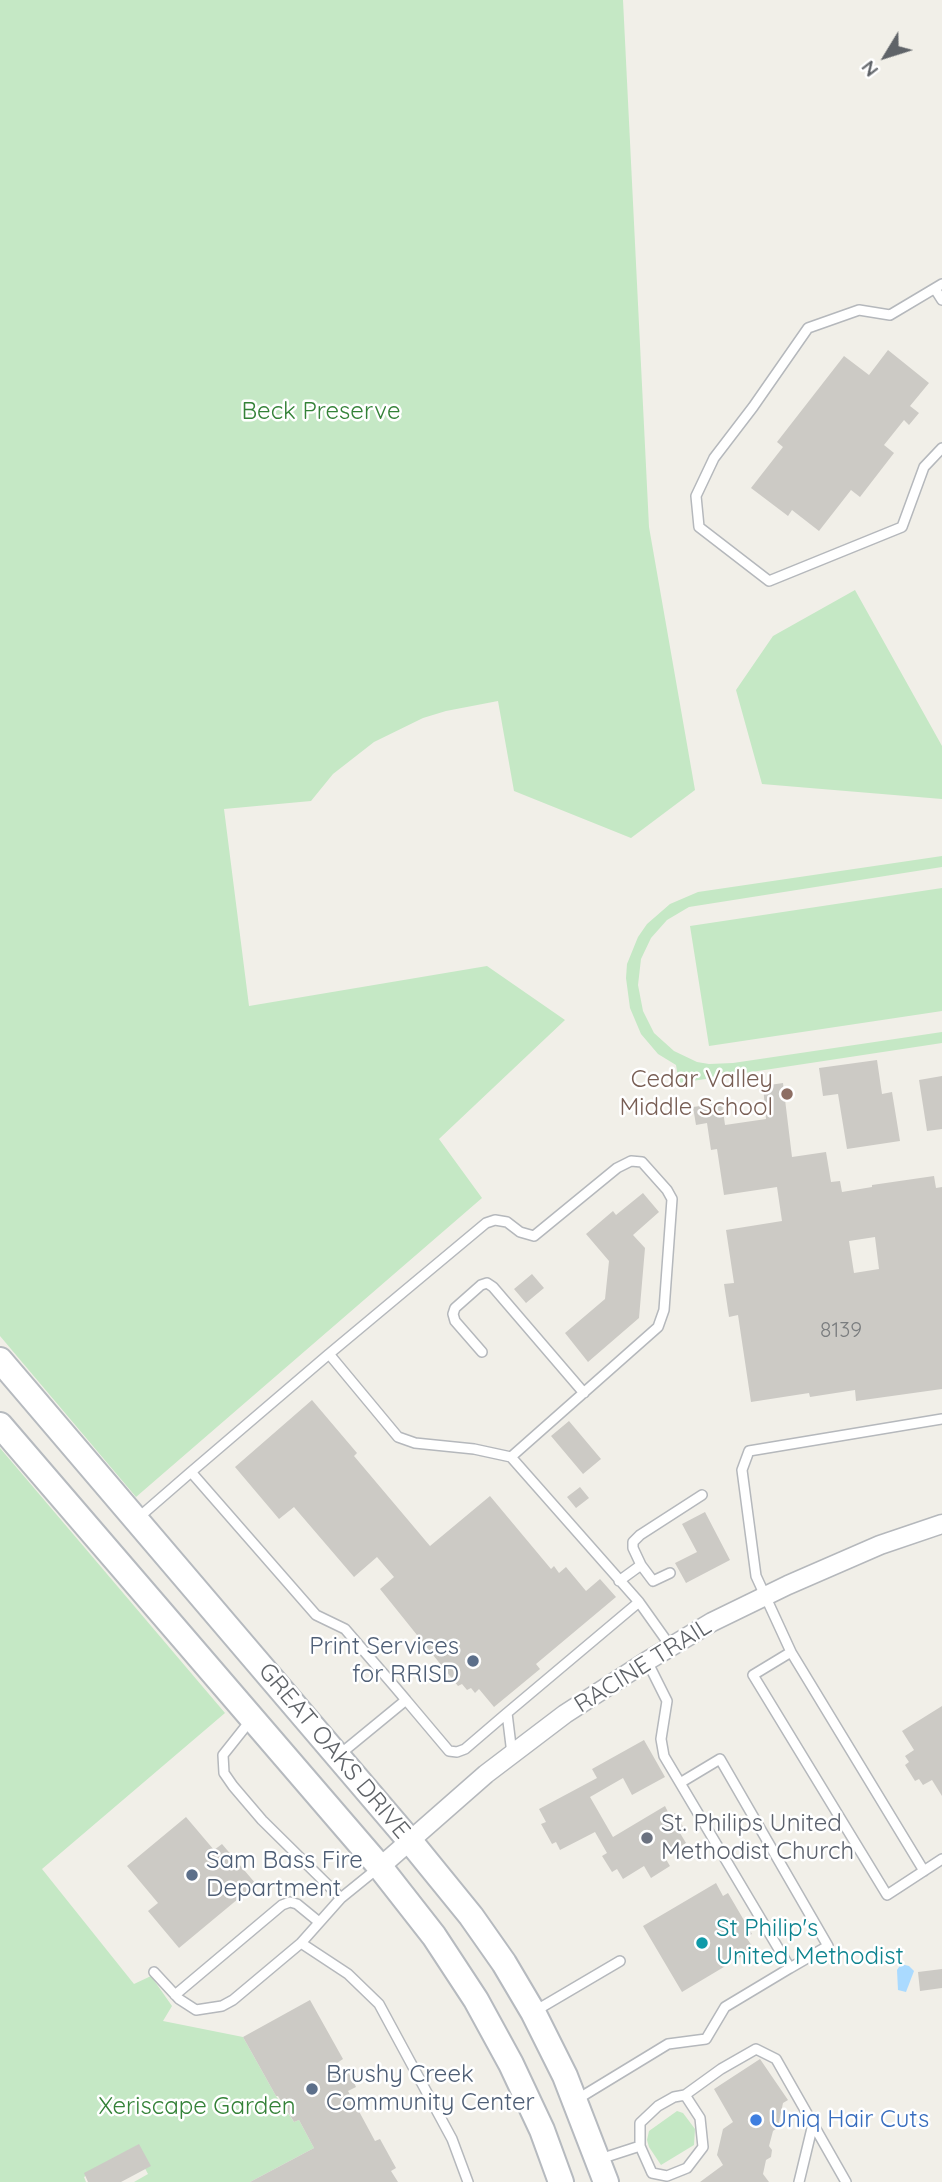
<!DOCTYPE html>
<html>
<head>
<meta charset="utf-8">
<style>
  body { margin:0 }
  #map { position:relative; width:942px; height:2182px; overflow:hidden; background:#f1efe8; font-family:Quicksand,sans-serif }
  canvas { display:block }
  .north { position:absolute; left:851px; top:21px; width:70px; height:70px; -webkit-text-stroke:5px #fff; paint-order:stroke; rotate:232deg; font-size:19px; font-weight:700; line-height:28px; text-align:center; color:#5f6368 }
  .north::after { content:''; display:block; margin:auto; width:24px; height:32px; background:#5f6368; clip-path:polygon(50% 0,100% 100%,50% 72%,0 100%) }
</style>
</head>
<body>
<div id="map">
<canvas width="942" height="2182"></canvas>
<div class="north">N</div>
</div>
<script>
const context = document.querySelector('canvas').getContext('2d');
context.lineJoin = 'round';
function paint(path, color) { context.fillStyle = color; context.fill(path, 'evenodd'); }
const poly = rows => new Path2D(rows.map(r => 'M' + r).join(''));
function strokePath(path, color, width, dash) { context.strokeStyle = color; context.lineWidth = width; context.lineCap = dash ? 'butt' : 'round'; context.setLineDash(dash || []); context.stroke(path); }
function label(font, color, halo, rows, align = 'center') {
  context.font = font + ' Quicksand,sans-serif'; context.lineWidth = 5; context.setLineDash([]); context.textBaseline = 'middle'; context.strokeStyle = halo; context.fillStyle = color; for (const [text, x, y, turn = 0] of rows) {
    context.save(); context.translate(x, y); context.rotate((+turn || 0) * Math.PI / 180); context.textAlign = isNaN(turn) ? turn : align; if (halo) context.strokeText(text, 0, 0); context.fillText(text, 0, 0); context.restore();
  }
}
paint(poly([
  [0,0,623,0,649,527,695,790,631,838,514,791,498,701,446,711,423,718,374,742,333,774,311,801,224,809,249,1006,487,966,565,1020,439,1139,482,1198,136,1497,0,1336],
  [855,590,942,746,942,799,762,784,736,690,773,636],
  [942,856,942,867,689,907,667,920,651,938,641,959,638,985,643,1011,654,1033,674,1051,697,1062,709,1064,733,1063,942,1032,942,1043,679,1083,676,1065,658,1054,641,1034,630,1008,626,978,627,964,638,937,647,924,670,904,698,892],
  [942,888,942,1011,709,1046,690,926],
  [0,1448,225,1713,42,1869,134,1984,151,1976,172,2006,163,2021,243,2037,276,2096,294,2122,299,2120,314,2148,250,2182,134,2182,148,2174,134,2148,84,2177,86,2182,0,2182],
  [677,2111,683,2113,695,2129,694,2145,661,2165,649,2147,647,2140,649,2131]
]), '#c5e8c5');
paint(poly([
  [901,1964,909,1966,914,1971,906,1992,898,1990,897,1970]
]), '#aadaff');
paint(poly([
  [888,350,929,383,910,406,919,413,909,425,904,420,884,445,894,453,860,497,851,490,819,531,792,510,788,516,751,488,783,447,777,442,844,356,869,375],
  [877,1060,882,1094,892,1092,900,1141,847,1149,838,1094,823,1096,819,1068],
  [942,1076,942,1129,927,1131,919,1080],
  [783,1083,792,1157,826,1152,831,1182,840,1181,842,1192,872,1187,872,1185,934,1176,936,1188,942,1187,942,1389,856,1401,855,1390,810,1397,809,1393,751,1402,738,1315,729,1317,724,1284,734,1283,726,1230,782,1221,777,1187,724,1195,717,1149,711,1150,707,1123,696,1125,693,1107,722,1103,725,1125,766,1119,763,1086],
  [875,1237,879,1269,854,1273,849,1241],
  [643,1193,659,1212,633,1235,645,1248,639,1318,588,1362,565,1333,605,1299,609,1261,586,1234,613,1211,616,1215],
  [532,1274,544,1288,526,1303,514,1289],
  [312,1400,357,1453,354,1456,430,1546,490,1496,551,1569,554,1566,559,1573,566,1567,586,1591,600,1579,616,1597,536,1664,540,1669,494,1707,479,1689,475,1693,471,1688,467,1690,462,1684,458,1686,380,1589,394,1577,377,1557,354,1577,294,1507,279,1519,235,1467],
  [569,1421,601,1459,583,1474,551,1436],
  [580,1487,589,1498,576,1508,567,1497],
  [705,1512,730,1560,686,1583,675,1563,697,1552,682,1524],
  [942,1706,942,1796,932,1780,923,1785,919,1779,915,1781,905,1765,909,1762,905,1756,914,1750,902,1731],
  [644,1740,665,1777,632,1795,623,1778,590,1797,613,1837,665,1806,670,1816,675,1813,685,1830,680,1833,686,1843,664,1856,670,1866,651,1878,644,1866,623,1879,617,1869,612,1872,602,1856,607,1853,595,1832,560,1850,556,1842,552,1844,541,1824,546,1822,539,1809,597,1778,592,1769],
  [186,1817,214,1850,222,1844,256,1884,179,1948,148,1911,158,1903,127,1866],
  [716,1883,723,1896,728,1893,752,1934,746,1937,754,1949,682,1992,643,1926],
  [942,1969,942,1988,920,1991,918,1972],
  [310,2000,343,2059,337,2063,351,2076,356,2087,348,2091,375,2141,380,2139,396,2168,391,2171,398,2182,250,2182,314,2148,299,2120,294,2122,278,2096,276,2096,243,2037],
  [760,2059,788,2100,783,2103,778,2127,773,2131,769,2146,772,2150,771,2157,766,2160,763,2174,769,2182,700,2182,723,2165,717,2155,723,2129,733,2122,714,2089],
  [139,2144,151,2166,121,2182,88,2182,84,2173]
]), '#cccac5');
const lane = poly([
  [942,284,890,315,859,310,808,328,753,407,714,458,696,496,699,527,769,581,902,527,924,467,942,448],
  [935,289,942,300],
  [482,1352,455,1321,453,1314,455,1308,481,1285,487,1283,493,1287,584,1393],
  [329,1354,486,1223,495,1220,507,1222,520,1232,534,1236,617,1168,631,1161,642,1162,667,1190,672,1199,664,1310,658,1327,511,1457],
  [942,1419,749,1451,742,1470,756,1576,791,1652,753,1675,887,1895,942,1859],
  [191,1472,329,1354,398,1437,415,1443,474,1449,511,1457,639,1602],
  [138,1518,191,1472,316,1615,345,1629,395,1687,406,1700,339,1755],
  [641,1565,653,1581,670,1573],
  [619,1581,641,1565,633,1548,633,1542,640,1535,702,1495],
  [791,1652,924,1871],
  [647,1661,667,1701,661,1739,664,1756,790,1968,828,1946,720,1759,680,1783],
  [406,1700,449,1751,457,1752,465,1749,507,1713],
  [250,1721,223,1755,224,1773,233,1786,262,1820,341,1898],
  [512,1754,507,1713,639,1602,671,1647],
  [301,1943,348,1974,379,2004,452,2139,468,2182],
  [154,1972,179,1999,196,2010,222,2006,233,2000,301,1943,341,1898,378,1868],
  [175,1995,282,1905,290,1902,297,1904,319,1922],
  [535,2011,620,1961],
  [685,2095,721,2069,756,2049,776,2059,846,2182],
  [576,2100,668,2044,706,2039,725,2007,790,1968],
  [600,2159,640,2146,652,2173,667,2176,687,2168,703,2147,700,2118,685,2095,674,2097,658,2106,640,2123,640,2146],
  [799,2182,813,2124]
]);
const street = poly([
  [380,1867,486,1774,565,1714,647,1661,712,1622,788,1585,880,1545,942,1524]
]);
const secondary = poly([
  [0,1360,410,1841,471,1916,504,1963,533,2012,565,2076,606,2182],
  [0,1425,380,1867,434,1936,476,2000,511,2064,542,2130,561,2182]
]);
strokePath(lane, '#b5b8bc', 12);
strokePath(street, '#b5b8bc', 21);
strokePath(secondary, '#b6babf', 28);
strokePath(lane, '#fff', 9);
strokePath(street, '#fff', 18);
strokePath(secondary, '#fff', 24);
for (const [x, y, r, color] of [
  [787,1094,7,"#8d6e63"],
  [473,1661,7,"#5c6f8a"],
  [647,1838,7,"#6b7280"],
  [192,1875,7,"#5c6f8a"],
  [702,1943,7,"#0f9aa8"],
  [312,2089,7,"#5c6f8a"],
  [756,2120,7,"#3f7fe0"]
]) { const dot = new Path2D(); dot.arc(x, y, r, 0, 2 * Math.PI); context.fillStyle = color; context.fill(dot); strokePath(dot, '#fff', 2.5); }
label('21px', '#7a7d7f', null, [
  ["8139",841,1331]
]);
label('24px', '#348238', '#fff', [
  ["Beck Preserve",321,412],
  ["Xeriscape Garden",197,2107]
]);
label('24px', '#785e54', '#fff', [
  ["Cedar Valley",773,1080],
  ["Middle School",773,1108]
], 'right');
label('24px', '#4e5e75', '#fff', [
  ["Print Services",459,1647,"right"],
  ["for RRISD",459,1675,"right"],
  ["Sam Bass Fire",206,1861],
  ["Department",206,1889],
  ["Brushy Creek",326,2075],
  ["Community Center",326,2103]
], 'left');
label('24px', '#5f6368', '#fff', [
  ["RACINE TRAIL",643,1666,-32],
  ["GREAT OAKS DRIVE",334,1751,50]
]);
label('24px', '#5b616d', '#fff', [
  ["St. Philips United",661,1824],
  ["Methodist Church",661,1852]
], 'left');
label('24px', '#0d838f', '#fff', [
  ["St Philip's",716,1929],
  ["United Methodist",716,1957]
], 'left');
label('24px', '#366cbe', '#fff', [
  ["Uniq Hair Cuts",770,2120]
], 'left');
</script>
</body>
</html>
